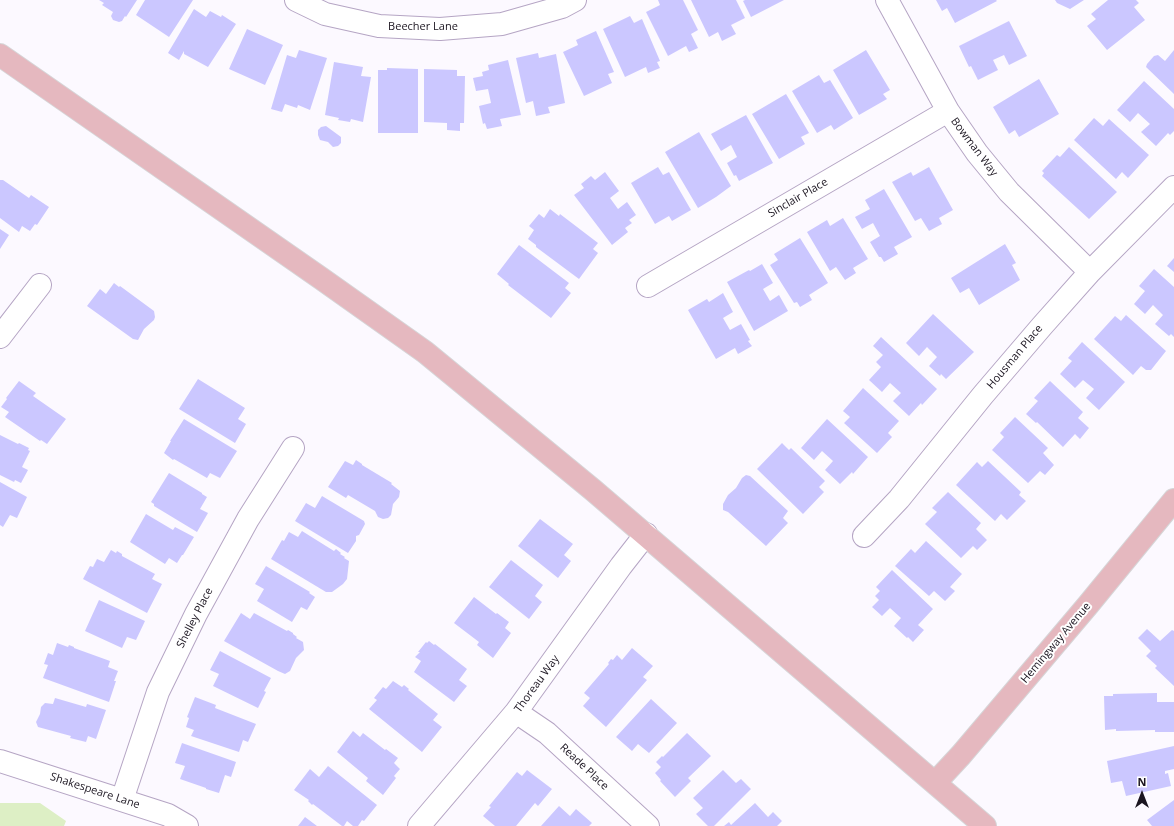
<!DOCTYPE html>
<html>
<head>
<meta charset="utf-8">
<style>
  body { margin:0 }
  #map { position:relative; width:1174px; height:826px; overflow:hidden; background:#fcf9ff; font-family:"Open Sans",sans-serif }
  canvas { display:block }
  .north { position:absolute; left:1122px; top:774px; width:40px; height:40px; -webkit-text-stroke:3px #fff; paint-order:stroke; rotate:0deg; font-size:11px; font-weight:700; line-height:16px; text-align:center; color:#1b1520 }
  .north::after { content:''; display:block; margin:auto; width:14px; height:18px; background:#1b1520; clip-path:polygon(50% 0,100% 100%,50% 72%,0 100%) }
</style>
</head>
<body>
<div id="map">
<canvas width="1174" height="826"></canvas>
<div class="north">N</div>
</div>
<script>
const context = document.querySelector('canvas').getContext('2d');
context.lineJoin = 'round';
function paint(path, color) { context.fillStyle = color; context.fill(path, 'evenodd'); }
const poly = rows => new Path2D(rows.map(r => 'M' + r).join(''));
function strokePath(path, color, width, dash) { context.strokeStyle = color; context.lineWidth = width; context.lineCap = dash ? 'butt' : 'round'; context.setLineDash(dash || []); context.stroke(path); }
function label(font, color, halo, rows, align = 'center') {
  context.font = font + ' "Open Sans",sans-serif'; context.lineWidth = 4; context.setLineDash([]); context.textBaseline = 'middle'; context.strokeStyle = halo; context.fillStyle = color; for (const [text, x, y, turn = 0] of rows) {
    context.save(); context.translate(x, y); context.rotate((+turn || 0) * Math.PI / 180); context.textAlign = isNaN(turn) ? turn : align; if (halo) context.strokeText(text, 0, 0); context.fillText(text, 0, 0); context.restore();
  }
}
paint(poly([
  [0,803,40,803,66,821,64,826,0,826]
]), '#ddefc5');
paint(poly([
  [99,0,137,0,126,17,125,16,122,21,119,22,113,20,111,16,113,12,102,5,104,3],
  [145,0,193,0,169,37,136,15],
  [658,0,683,0,698,30,691,34,698,48,689,52,686,46,668,56,646,12,660,5],
  [691,0,736,0,745,18,731,25,736,34,722,41,718,32,709,37],
  [745,0,784,0,751,17,743,1],
  [936,0,996,0,997,1,955,23,947,8,942,11],
  [1055,0,1084,0,1070,9,1057,3],
  [1108,0,1136,0,1139,3,1134,7,1145,20,1107,50,1087,26,1096,19,1091,14],
  [194,9,206,17,210,11,221,17,222,15,236,24,208,67,184,54,184,51,179,60,168,53],
  [630,16,634,23,642,19,660,61,657,62,660,68,648,73,646,67,625,77,603,29],
  [1009,21,1027,56,1009,65,1004,55,993,60,998,70,978,80,971,66,969,67,959,46],
  [247,29,283,45,265,85,229,69],
  [596,31,614,72,608,74,612,83,584,96,563,52,578,45,576,40],
  [299,50,327,58,310,110,298,105,297,108,285,104,282,112,271,109,287,55,296,58],
  [866,50,890,90,883,94,887,99,859,115,833,70],
  [1174,50,1174,94,1146,67,1147,64,1154,56,1158,55,1165,61],
  [538,53,539,58,556,54,565,103,548,107,550,113,536,116,533,101,526,103,516,58],
  [508,60,521,115,500,119,502,126,487,129,485,123,483,124,479,106,491,103,488,89,476,91,473,78,483,76,482,72,489,70,488,65],
  [334,62,363,67,361,76,371,77,363,122,351,119,350,122,338,120,339,118,325,115],
  [387,68,418,69,418,133,378,133,378,70,387,70],
  [424,69,457,70,457,76,465,76,464,123,460,123,460,131,447,130,447,123,424,122],
  [819,75,824,83,830,80,853,118,834,130,831,125,817,133,792,91],
  [1039,79,1059,114,1019,137,1015,130,1009,134,993,107],
  [1144,81,1174,109,1174,131,1170,135,1168,133,1156,146,1141,132,1150,124,1138,113,1130,122,1117,110],
  [786,94,809,133,801,137,805,144,779,159,752,114],
  [746,115,773,163,739,181,736,175,734,176,727,163,737,157,731,145,721,151,711,134],
  [1094,118,1103,126,1109,119,1149,155,1128,178,1122,172,1116,179,1074,140],
  [326,126,341,137,341,143,338,146,333,147,328,142,320,140,318,135,318,130,321,127],
  [699,132,731,186,716,197,698,208,665,152],
  [1069,147,1117,192,1089,219,1042,176,1044,173,1042,171,1057,155,1060,157],
  [658,167,663,175,669,172,691,210,672,221,669,216,655,224,631,183],
  [929,167,953,210,939,218,942,224,929,231,921,218,915,221,892,182,911,172,913,176],
  [605,172,619,191,610,198,618,209,627,202,636,215,629,220,632,223,625,228,628,232,612,245,574,195,584,188,581,184,591,176,595,180],
  [0,180,3,180,29,198,31,195,49,207,37,225,35,224,30,231,22,226,19,232,0,218],
  [884,189,912,237,894,247,898,254,884,262,881,257,879,257,870,242,880,236,873,223,862,229,855,217,870,209,865,200],
  [550,209,559,216,560,214,598,243,593,249,598,253,579,279,536,247,536,245,528,239,534,230,529,226,539,214,544,218],
  [843,218,868,259,853,268,856,273,845,280,836,267,830,271,807,232,827,220,830,226],
  [0,229,9,235,0,249],
  [800,238,828,283,809,295,812,300,800,307,797,302,794,303,770,265,778,260,774,254],
  [1005,244,1016,263,1012,265,1020,280,979,305,969,288,960,293,951,278],
  [519,245,569,283,565,288,571,293,551,318,508,285,509,284,497,274],
  [1174,258,1174,272,1167,266],
  [762,264,773,283,763,289,770,301,779,295,788,311,754,331,727,282,749,270,750,271],
  [1154,269,1174,287,1174,337,1171,334,1169,336,1155,324,1163,315,1153,305,1145,314,1134,304,1145,291,1139,286],
  [114,283,119,287,120,286,154,311,155,317,154,320,144,329,138,340,133,339,87,306,100,289,106,294],
  [723,293,733,312,723,318,730,330,741,324,750,340,748,341,752,346,738,354,735,348,716,359,688,310,707,299,709,302],
  [933,314,974,352,946,379,941,374,940,376,929,366,937,357,927,347,919,356,906,343],
  [1126,315,1166,351,1151,370,1146,370,1141,366,1133,375,1094,339,1115,316,1121,321],
  [881,337,937,389,922,405,921,403,909,416,893,401,901,393,890,383,882,392,869,380,881,367,876,362,883,355,873,346],
  [1082,342,1125,382,1099,410,1086,398,1094,389,1083,380,1075,388,1060,374,1072,361,1068,358],
  [198,379,245,408,238,419,246,424,235,443,179,409],
  [19,381,36,393,33,396,66,419,47,444,41,440,40,441,5,417,9,412,1,407,7,399,6,398],
  [1050,381,1083,412,1078,418,1089,428,1080,439,1075,434,1063,447,1037,422,1036,423,1026,414,1038,401,1034,398],
  [863,388,899,421,888,433,892,437,877,453,844,423,850,417,843,411],
  [1015,417,1048,448,1043,453,1054,465,1045,475,1040,471,1028,483,992,450,1004,437,1000,433],
  [184,419,237,451,220,478,210,473,207,478,174,459,173,460,164,453,171,441,170,441],
  [827,419,868,457,853,474,852,472,840,484,825,470,833,461,822,451,814,460,801,448],
  [0,435,18,444,19,443,29,448,28,450,30,451,22,467,28,470,21,483,15,480,14,482,0,475],
  [782,443,789,450,791,448,825,481,819,487,824,492,803,514,757,469],
  [356,460,362,464,362,465,392,483,391,484,400,491,399,497,393,504,391,515,388,518,383,519,378,517,375,511,348,495,346,498,328,487,345,461,353,465],
  [988,461,1021,492,1019,495,1026,501,1007,520,1001,514,995,521,956,485,977,462,982,467],
  [169,473,202,493,202,494,207,497,200,509,208,513,197,532,154,506,154,504,151,502],
  [746,475,750,476,788,511,783,518,788,523,766,546,728,512,723,510,723,504,728,495,736,488,742,478],
  [0,482,27,497,17,518,10,515,3,527,0,525],
  [948,492,981,523,976,529,987,540,977,550,973,546,961,558,925,524,937,512,932,508],
  [322,496,364,521,365,524,359,535,356,536,356,541,348,553,295,521,306,503,315,508],
  [146,514,173,530,175,527,194,537,183,555,182,555,177,563,169,558,165,564,130,542],
  [540,519,573,544,564,555,571,561,558,578,518,546],
  [302,531,334,551,336,549,341,553,340,554,345,557,344,558,349,561,347,579,343,584,332,592,326,592,271,559,282,540,284,541,289,532,298,537],
  [926,541,962,574,950,587,955,591,945,601,934,591,929,596,895,566,911,549,915,553],
  [111,550,116,553,117,551,122,554,122,556,155,574,152,579,162,584,147,613,83,579,90,566,93,567,97,559,104,562],
  [511,560,543,585,535,596,542,602,529,619,489,587],
  [266,566,310,592,309,593,315,597,307,610,301,607,292,622,257,601,264,589,255,584],
  [892,570,933,609,918,625,924,630,913,642,908,637,907,638,894,626,901,618,890,608,882,616,872,607,879,600,875,596,880,591,876,587],
  [474,597,496,614,497,613,509,622,505,628,511,633,493,658,477,645,479,642,454,623],
  [99,600,145,621,136,640,127,637,122,648,85,631],
  [241,613,250,619,254,613,287,631,288,630,293,633,293,634,297,637,296,638,303,642,304,650,296,658,290,671,285,674,278,671,224,641],
  [1147,629,1160,641,1172,630,1174,631,1174,686,1155,668,1157,666,1146,656,1151,651,1138,638],
  [429,641,434,645,435,644,467,669,459,680,467,686,454,702,414,672,421,661,415,657,420,652,418,652,426,642,427,643],
  [57,643,68,647,69,645,74,647,74,648,110,661,108,667,118,671,114,681,116,681,109,702,43,678,48,665,44,664,48,653,53,655],
  [632,648,653,666,643,677,647,680,606,727,583,706,590,698,584,693,609,664,608,663,611,659,613,660,617,655,622,660],
  [220,651,271,678,264,691,266,692,258,708,213,686,219,674,210,670],
  [393,681,402,687,404,685,409,689,408,690,438,714,433,720,442,727,422,752,369,709,377,700,374,698,383,687,386,689],
  [1157,693,1157,702,1174,702,1174,732,1155,732,1155,730,1116,731,1116,729,1105,730,1104,696,1113,696,1113,694],
  [195,697,216,705,215,708,256,724,248,742,243,740,239,752,191,736,194,730,186,727,189,718,187,717],
  [55,698,86,707,87,704,106,710,96,739,88,736,86,742,70,738,71,736,38,727,36,722,40,714,41,707,45,703,53,704],
  [651,699,677,723,649,753,638,744,632,751,616,737],
  [353,731,360,737,363,733,385,750,386,749,398,758,394,763,400,769,394,776,396,778,383,795,366,781,368,778,337,752],
  [687,733,711,756,688,778,691,781,675,797,660,781,661,780,655,773,661,767,656,762,662,756,663,757],
  [182,743,236,762,231,777,225,775,219,793,206,789,206,788,180,779,185,766,175,763],
  [1174,746,1174,769,1165,771,1165,774,1168,773,1171,786,1126,796,1122,781,1111,783,1107,761],
  [328,766,377,805,364,821,362,820,358,826,353,826,347,821,344,826,342,826,313,804,312,805,308,801,309,800,294,790,310,769,319,777],
  [527,770,552,789,538,806,535,803,516,826,495,826,483,816,491,807,489,806,517,772,522,776],
  [723,770,736,783,741,779,751,789,714,826,708,826,696,814,703,808,693,798],
  [1174,800,1174,826,1152,826,1147,820],
  [755,803,768,817,773,812,782,821,777,826,724,826,729,822,731,825],
  [559,806,570,816,576,809,592,823,589,826,541,826],
  [305,817,317,826,298,826]
]), '#cbc7ff');
const minor = poly([
  [296,0,325,14,379,26,440,29,502,24,562,7,575,0],
  [887,0,948,111,977,153,1009,192,1090,272],
  [648,286,948,111],
  [0,337,40,285],
  [864,536,899,499,983,395,1042,326,1090,272,1174,187],
  [516,712,547,733,648,826],
  [0,761,168,815,187,826],
  [122,800,158,692,196,614,248,519,293,448],
  [419,826,516,712,621,566,646,534]
]);
const major = poly([
  [0,55,322,279,425,352,593,490,985,826],
  [935,783,961,755,1088,605,1174,500]
]);
strokePath(minor, '#b5a5c4', 24);
strokePath(major, '#d6d5d7', 24);
strokePath(minor, '#fff', 22);
strokePath(major, '#e5b8bf', 22);
label('11px', '#1b1520', '#fff', [
  ["Beecher Lane",423,27],
  ["Bowman Way",974,147,53],
  ["Sinclair Place",798,198,-30],
  ["Housman Place",1015,357,-50],
  ["Shelley Place",195,618,-63],
  ["Hemingway Avenue",1056,643,-50],
  ["Thoreau Way",537,684,-54],
  ["Reade Place",584,767,43],
  ["Shakespeare Lane",95,791,18]
]);
</script>
</body>
</html>
